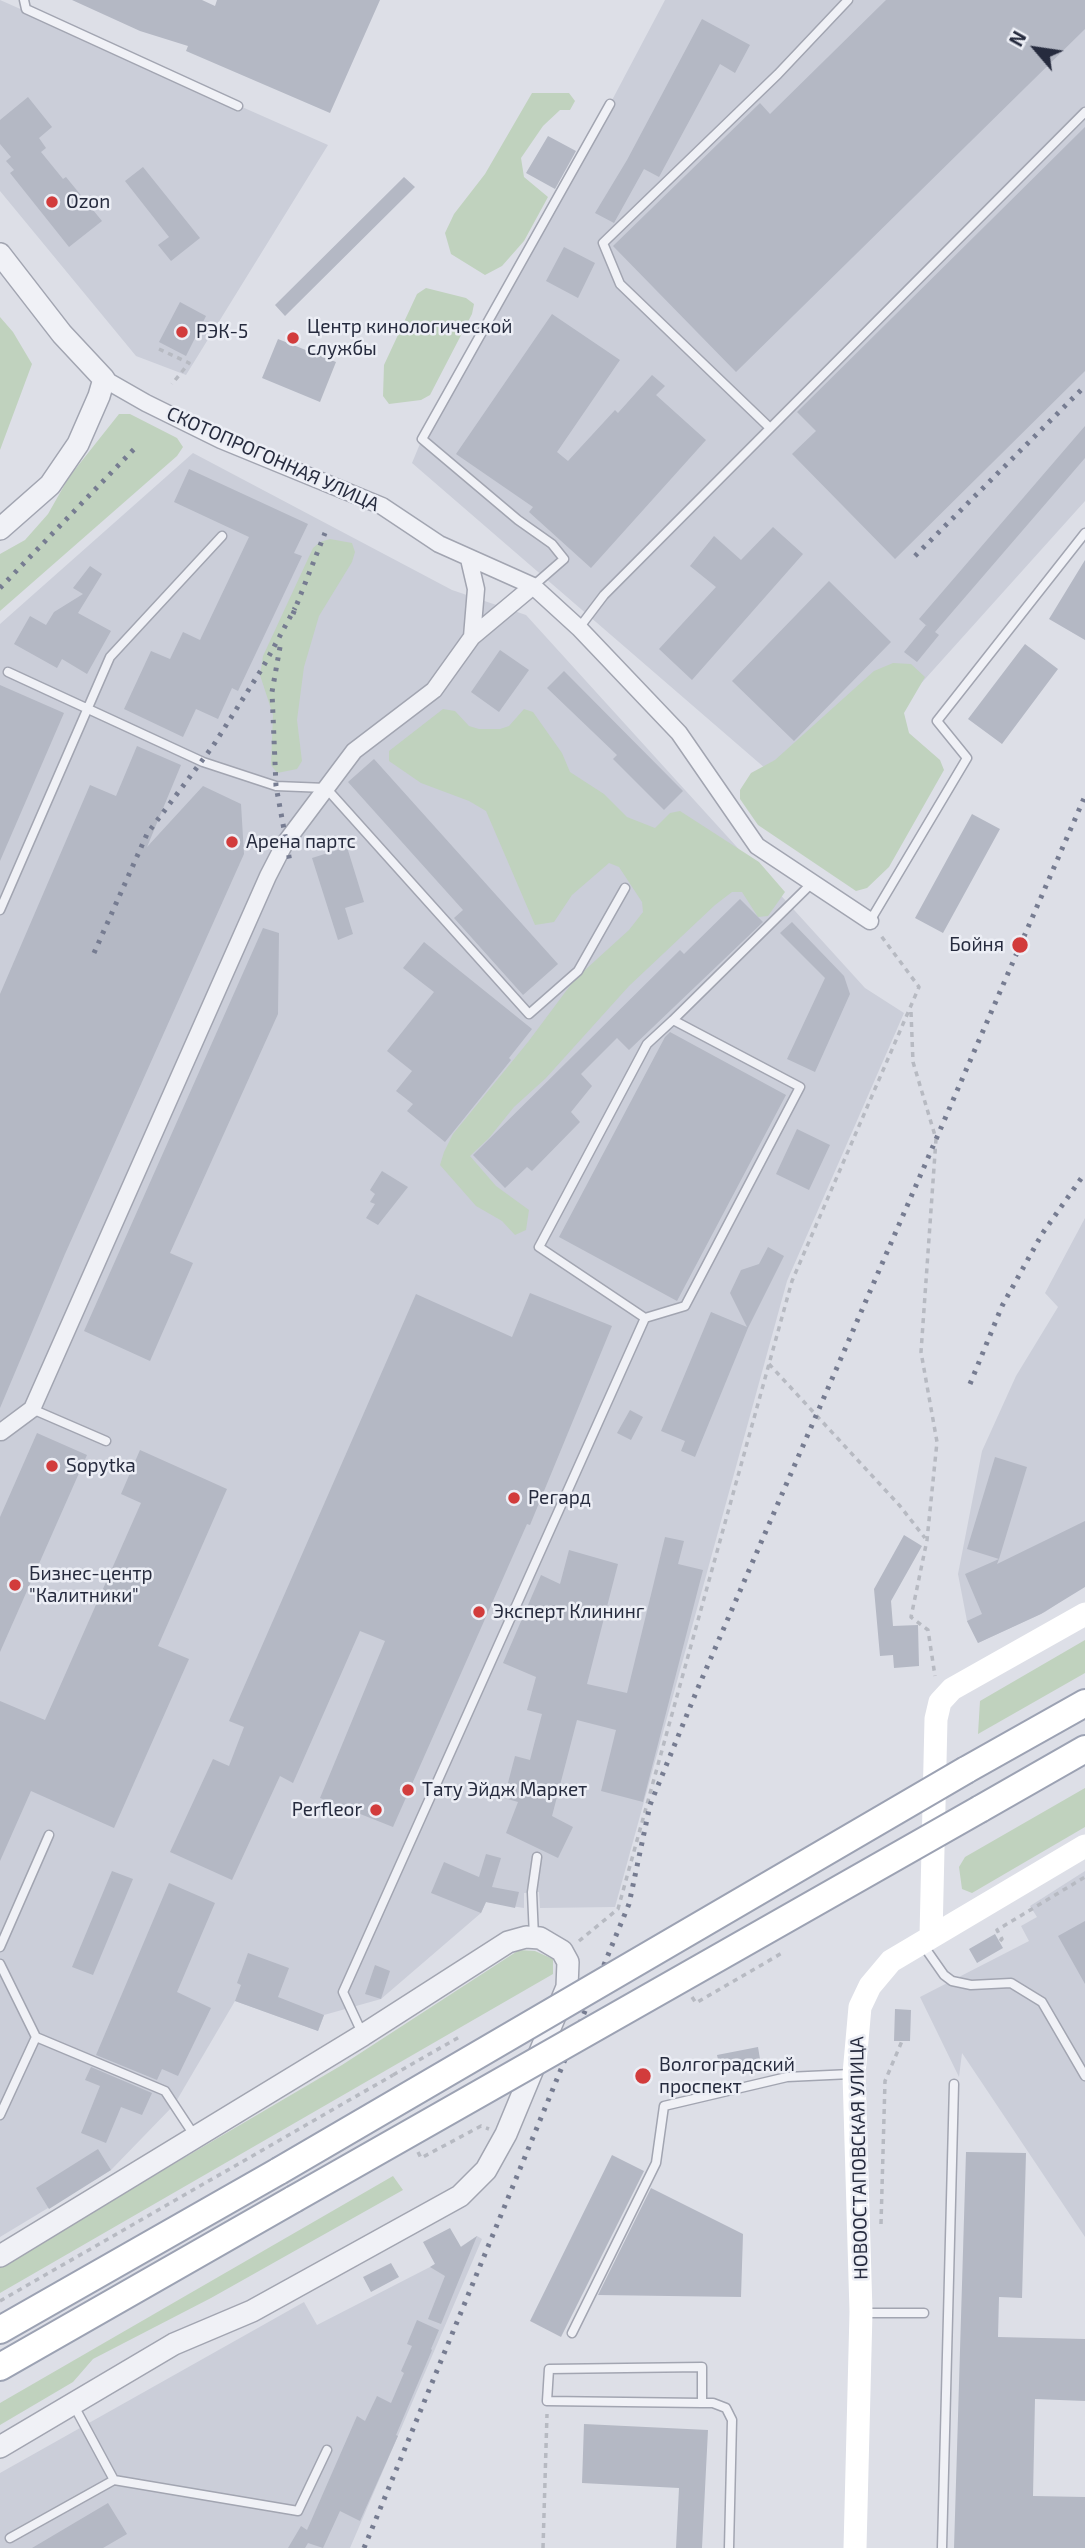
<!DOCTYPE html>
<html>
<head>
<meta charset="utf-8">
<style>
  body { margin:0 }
  #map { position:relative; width:1085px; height:2548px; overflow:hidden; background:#dddfe7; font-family:"Exo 2",sans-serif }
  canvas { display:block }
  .north { position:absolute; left:1001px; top:14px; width:70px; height:70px; -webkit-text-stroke:5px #eceef5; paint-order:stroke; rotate:299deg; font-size:19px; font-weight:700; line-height:28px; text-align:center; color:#262b3e }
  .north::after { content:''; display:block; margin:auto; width:24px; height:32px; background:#262b3e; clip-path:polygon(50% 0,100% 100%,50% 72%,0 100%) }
</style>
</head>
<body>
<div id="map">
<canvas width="1085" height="2548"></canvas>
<div class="north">N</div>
</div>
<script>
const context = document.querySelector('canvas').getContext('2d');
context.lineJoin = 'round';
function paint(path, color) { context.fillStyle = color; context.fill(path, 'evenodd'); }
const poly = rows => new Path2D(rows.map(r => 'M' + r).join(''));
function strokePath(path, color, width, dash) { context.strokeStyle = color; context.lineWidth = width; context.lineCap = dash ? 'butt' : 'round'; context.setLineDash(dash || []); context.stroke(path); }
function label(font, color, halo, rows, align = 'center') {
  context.font = font + ' "Exo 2",sans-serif'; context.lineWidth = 5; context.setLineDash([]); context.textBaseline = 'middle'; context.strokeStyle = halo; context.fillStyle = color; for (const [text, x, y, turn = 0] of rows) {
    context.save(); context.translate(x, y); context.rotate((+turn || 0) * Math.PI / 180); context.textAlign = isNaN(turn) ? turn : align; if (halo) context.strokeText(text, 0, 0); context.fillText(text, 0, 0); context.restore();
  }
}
paint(poly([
  [0,0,328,145,186,375,136,356,0,191],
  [665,0,1085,0,1085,501,810,807,412,463,422,439,610,104],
  [193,453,452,590,526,615,865,988,904,1013,787,1281,615,1907,540,1908,539,1892,524,1893,524,1908,486,1902,481,1913,381,1999,324,2015,318,2031,235,2001,174,2105,111,2170,0,2237,0,624],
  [1085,1218,1085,1585,1045,1612,978,1643,967,1621,958,1574,982,1451,1016,1376,1058,1307,1045,1293],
  [1085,1871,1085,2237,962,2053,959,2077,920,1997,1029,1941,1021,1926,1037,1917,1030,1906],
  [477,2236,482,2239,350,2548,0,2548,0,2473,304,2302,317,2325,430,2267]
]), '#cbced9');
paint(poly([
  [532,93,569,93,575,101,570,110,560,110,543,126,521,158,524,177,548,197,524,241,502,266,485,275,451,254,445,233,454,214,485,174],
  [426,288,466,298,474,304,472,314,430,395,421,400,389,404,383,396,384,365,417,294],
  [0,317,13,332,32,364,0,450],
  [119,414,130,414,177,438,183,447,177,456,0,611,0,554,25,540,48,514,69,477],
  [330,539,352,543,355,552,352,562,319,616,304,667,297,720,302,761,297,769,277,773,271,765,273,715,260,675,263,656,313,548,320,542],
  [893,663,911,664,925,677,904,713,909,733,940,760,944,770,889,867,867,888,856,891,758,825,740,799,740,790,751,773,775,760,874,671],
  [443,709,455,711,469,726,479,729,500,729,509,726,524,709,533,712,562,753,570,772,604,794,627,817,655,828,670,813,680,811,759,862,785,892,768,916,758,917,742,892,732,892,715,905,629,986,546,1078,514,1107,489,1138,470,1156,496,1186,529,1210,526,1230,515,1235,502,1221,476,1206,440,1165,444,1152,453,1134,528,1042,575,979,629,930,643,912,642,902,619,867,609,863,572,895,554,922,535,925,486,811,469,801,421,783,389,761,389,751],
  [1085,1640,1085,1673,978,1734,980,1701],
  [1085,1788,1085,1827,972,1893,962,1889,959,1867,965,1857],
  [519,1950,535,1951,553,1959,553,1974,0,2293,0,2266,342,2065],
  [393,2176,403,2190,211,2298,93,2359,73,2382,0,2425,0,2403]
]), '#c0d2be');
paint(poly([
  [72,0,202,0,215,6,217,0,380,0,330,113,186,51,188,46,140,31],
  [886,0,1085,0,1085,29,736,372,613,246,760,103,770,114],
  [702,19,750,45,735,73,720,64,659,177,644,169,614,223,595,213,627,160],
  [28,97,52,127,39,138,46,148,41,152,63,179,66,177,102,221,69,247,10,173,14,170,6,161,11,157,0,144,0,120],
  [1085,127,1085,371,895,559,792,454,816,431,797,412],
  [548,136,576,151,555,189,526,173],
  [143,167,200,238,171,261,158,245,169,237,125,181],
  [404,177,415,187,285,316,275,305],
  [564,247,595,263,578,298,546,281],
  [180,302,206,316,186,356,159,342],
  [552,314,620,360,557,452,568,461,615,410,618,413,652,375,665,386,656,395,706,440,591,568,529,512,533,507,456,454],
  [278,339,336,362,320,402,262,378],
  [1085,426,1085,458,935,632,939,635,917,662,904,652,926,625,928,627,919,619],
  [189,469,308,524,294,553,302,556,238,691,232,688,218,719,196,709,183,737,124,709,151,651,170,659,183,632,200,640,249,537,174,502],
  [773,527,803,554,692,680,659,649,716,587,690,566,714,536,741,560],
  [1085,560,1085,640,1049,619],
  [90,566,102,574,78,613,111,631,87,674,62,659,57,668,14,644,30,616,46,625,54,612,83,594,73,588],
  [829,581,891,642,794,741,732,681],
  [1025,644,1058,669,1002,744,968,719],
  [500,650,529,670,499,712,471,692],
  [564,671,683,791,664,810,613,759,617,755,547,688],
  [0,685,64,713,0,861],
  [137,746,181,765,147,847,203,786,241,804,244,854,65,1254,0,1408,0,994,90,785,116,796],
  [374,759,558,964,523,995,454,918,463,910,348,782],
  [972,814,1000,829,943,933,915,918],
  [347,847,364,902,345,908,353,934,338,940,312,858],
  [740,899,763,922,629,1050,617,1038,581,1074,592,1086,571,1112,580,1122,532,1171,527,1167,505,1188,473,1155,680,950,684,954],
  [792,922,844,976,850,994,815,1072,787,1059,825,978,780,933],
  [263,928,279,933,278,1014,170,1253,193,1263,150,1361,84,1331],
  [424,942,532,1029,509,1058,511,1060,445,1142,407,1111,413,1104,396,1091,412,1071,387,1051,434,992,403,968],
  [670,1032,786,1095,677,1301,559,1237,665,1037],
  [797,1129,830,1145,809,1190,776,1174],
  [382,1171,408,1187,378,1225,366,1218,375,1204,370,1202,375,1194,370,1190],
  [768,1247,784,1256,748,1328,695,1457,681,1451,685,1441,661,1431,711,1312,747,1327,730,1293,741,1270,759,1264],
  [530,1293,612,1326,530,1525,527,1524,393,1827,320,1798,385,1641,360,1631,293,1783,280,1776,232,1880,170,1852,213,1759,229,1766,244,1727,229,1721,416,1294,512,1337],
  [630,1410,643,1417,631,1440,617,1433],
  [37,1433,87,1455,0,1652,0,1517],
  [140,1450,227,1489,158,1646,189,1659,114,1828,31,1791,0,1861,0,1701,45,1720,141,1503,121,1494],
  [995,1457,1027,1467,999,1559,967,1549],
  [1085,1521,1085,1587,1041,1614,978,1643,967,1621,982,1614,965,1574,999,1559,997,1564],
  [904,1535,922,1546,891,1601,893,1626,918,1625,919,1666,894,1668,893,1655,880,1656,874,1589],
  [665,1537,684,1541,678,1564,703,1570,643,1802,601,1791,616,1730,577,1720,552,1816,573,1827,558,1858,506,1833,518,1802,504,1798,515,1756,530,1760,542,1714,527,1710,536,1677,503,1663,541,1575,560,1584,569,1550,618,1564,587,1684,627,1693],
  [486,1854,501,1858,492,1887,519,1892,515,1908,486,1902,481,1913,431,1893,444,1862,479,1877],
  [112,1871,133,1879,93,1975,72,1967],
  [169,1883,215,1903,177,1992,211,2008,178,2076,162,2069,157,2080,96,2055],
  [1085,1921,1085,1984,1058,1936],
  [995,1934,1003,1948,977,1963,969,1949],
  [248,1953,289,1968,278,1997,324,2015,318,2031,235,2001,241,1985,237,1983],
  [375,1965,390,1971,381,1999,365,1994],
  [895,2009,911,2010,910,2041,894,2041],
  [758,2047,761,2065,721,2073,717,2055],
  [91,2067,152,2093,142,2115,121,2107,106,2143,81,2133,100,2086,85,2080],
  [98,2149,111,2170,49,2209,36,2188],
  [966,2152,1026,2153,1022,2298,999,2297,998,2337,1085,2339,1085,2401,1035,2399,1033,2496,1085,2497,1085,2548,954,2548],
  [612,2155,644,2171,561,2337,530,2321],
  [651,2188,743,2234,741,2297,598,2295],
  [450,2228,461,2247,477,2236,441,2324,428,2319,445,2276,430,2267,435,2264,423,2242],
  [391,2263,399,2277,371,2292,363,2277],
  [417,2320,439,2330,431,2349,432,2350,396,2435,398,2436,360,2521,340,2511,323,2548,308,2543,305,2548,288,2548,301,2526,307,2530,357,2416,365,2421,377,2396,391,2403,404,2373,401,2371,412,2346,407,2344],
  [584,2424,708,2430,702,2548,676,2548,679,2488,582,2483],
  [108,2503,127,2534,103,2548,32,2548]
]), '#b4b8c4');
const service = poly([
  [24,0,26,9,238,106],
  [770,428,620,284,603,243,778,74,848,0],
  [533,586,564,559,552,544,518,520,422,439,610,104],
  [579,628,604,595,1085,112],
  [8,672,203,762,276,786,326,788,529,1014,578,971,625,888],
  [0,910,110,657,222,536],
  [870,921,967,758,937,721,1085,533],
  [673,1020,812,883],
  [32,1409,106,1441],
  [534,1937,532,1892,537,1857],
  [923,1945,944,1975,952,1981,971,1985,1011,1983,1042,2002,1085,2076],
  [0,1947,49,1835],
  [0,1964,36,2037],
  [363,2035,343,1992,645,1318,685,1306,800,1087,673,1020,647,1044,539,1247,645,1318],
  [0,2115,36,2037,165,2091,194,2135],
  [864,2313,924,2313],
  [572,2333,656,2163,664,2106,787,2077,851,2074],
  [702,2403,702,2367,549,2369,547,2401,702,2403,713,2403,726,2408,732,2420,729,2548],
  [73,2404,114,2480,298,2511,327,2450],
  [10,2538,114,2480],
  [942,2548,954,2084]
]);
const minor = poly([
  [104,379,146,403,221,440,382,506,439,544,533,586,579,628,679,733,757,846,870,921],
  [469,559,476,589,472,637],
  [1,1432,32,1409,268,876,285,843,354,751,434,690,472,637,533,586]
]);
const tertiary = poly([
  [0,254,62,334,104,379,99,396,78,444,50,485,0,529],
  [0,2256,363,2035,508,1942,526,1937,540,1938,562,1951,568,1962,567,1987,506,2134,486,2170,460,2196,252,2311,174,2344,0,2447]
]);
const primary = poly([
  [966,1770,1085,1703],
  [980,1809,1085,1749],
  [0,2330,279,2171],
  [0,2367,294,2199]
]);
strokePath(service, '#a2a5b1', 11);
strokePath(minor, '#a2a5b1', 19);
strokePath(tertiary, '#a2a5b1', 24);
strokePath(primary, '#9ca2b3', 30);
strokePath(poly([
  [159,349,189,363,172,384],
  [911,1012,913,1062,936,1139,921,1352,937,1442,927,1540,911,1617,928,1630,935,1676],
  [769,1364,900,1506,925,1538],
  [579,1941,618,1909,792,1281,919,987,879,933],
  [1000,1941,1002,1939,997,1930,1085,1877],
  [692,1997,696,2003,782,1953],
  [418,2152,421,2158,481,2126,489,2129],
  [881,2224,885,2081,902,2041],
  [0,2301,393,2075],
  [543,2548,547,2414]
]), '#b7bac2', 3.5, [5, 5]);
strokePath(service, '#f0f1f6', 8);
strokePath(minor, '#f0f1f6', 16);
strokePath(tertiary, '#f0f1f6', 21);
strokePath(poly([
  [931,1936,936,1719,940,1702,952,1689,1085,1614],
  [855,2548,861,2312,854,2074,860,2007,870,1986,891,1961,1085,1846]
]), '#fff', 23);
strokePath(primary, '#fff', 26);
strokePath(poly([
  [915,556,1085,386],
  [0,588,136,447],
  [293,614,325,533],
  [280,647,272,692,276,786,290,862],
  [94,953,147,834,213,746,263,667,295,608],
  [970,1384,1002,1306,1042,1234,1085,1173],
  [364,2548,629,1904,650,1805,697,1690,1085,796]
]), '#767c91', 5, [3.5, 7]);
const primaryBridge = poly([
  [279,2171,966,1770],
  [294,2199,980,1809]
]);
strokePath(primaryBridge, '#9ca2b3', 30, []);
strokePath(poly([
  [393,2075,461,2036]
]), '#b7bac2', 3.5, [5, 5]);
strokePath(primaryBridge, '#fff', 26);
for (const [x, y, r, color] of [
  [52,202,7,"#d23c3c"],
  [182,332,7,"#d23c3c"],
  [293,338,7,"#d23c3c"],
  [232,842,7,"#d23c3c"],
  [1020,945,9,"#d23c3c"],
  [52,1466,7,"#d23c3c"],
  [514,1498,7,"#d23c3c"],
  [15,1585,7,"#d23c3c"],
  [479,1612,7,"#d23c3c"],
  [408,1790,7,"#d23c3c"],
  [376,1810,7,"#d23c3c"],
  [643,2076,9,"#d23c3c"]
]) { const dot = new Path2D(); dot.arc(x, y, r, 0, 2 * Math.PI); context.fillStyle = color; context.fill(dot); strokePath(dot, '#eceef5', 2.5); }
label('19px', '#262b3e', '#eceef5', [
  ["Ozon",66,202],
  ["Центр кинологической",307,327],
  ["службы",307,349],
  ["РЭК-5",196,332],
  ["Арена партс",246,842],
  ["Бойня",1004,945,"right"],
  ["Sopytka",66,1466],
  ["Регард",528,1498],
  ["Бизнес-центр",29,1574],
  ["\"Калитники\"",29,1596],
  ["Эксперт Клининг",493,1612],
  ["Тату Эйдж Маркет",422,1790],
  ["Perfleor",362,1810,"right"],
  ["Волгоградский",659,2065],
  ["проспект",659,2087]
], 'left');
label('19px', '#262b3e', '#eceef5', [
  ["СКОТОПРОГОННАЯ УЛИЦА",273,459,24],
  ["НОВООСТАПОВСКАЯ УЛИЦА",859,2158,-91]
]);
</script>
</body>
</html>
